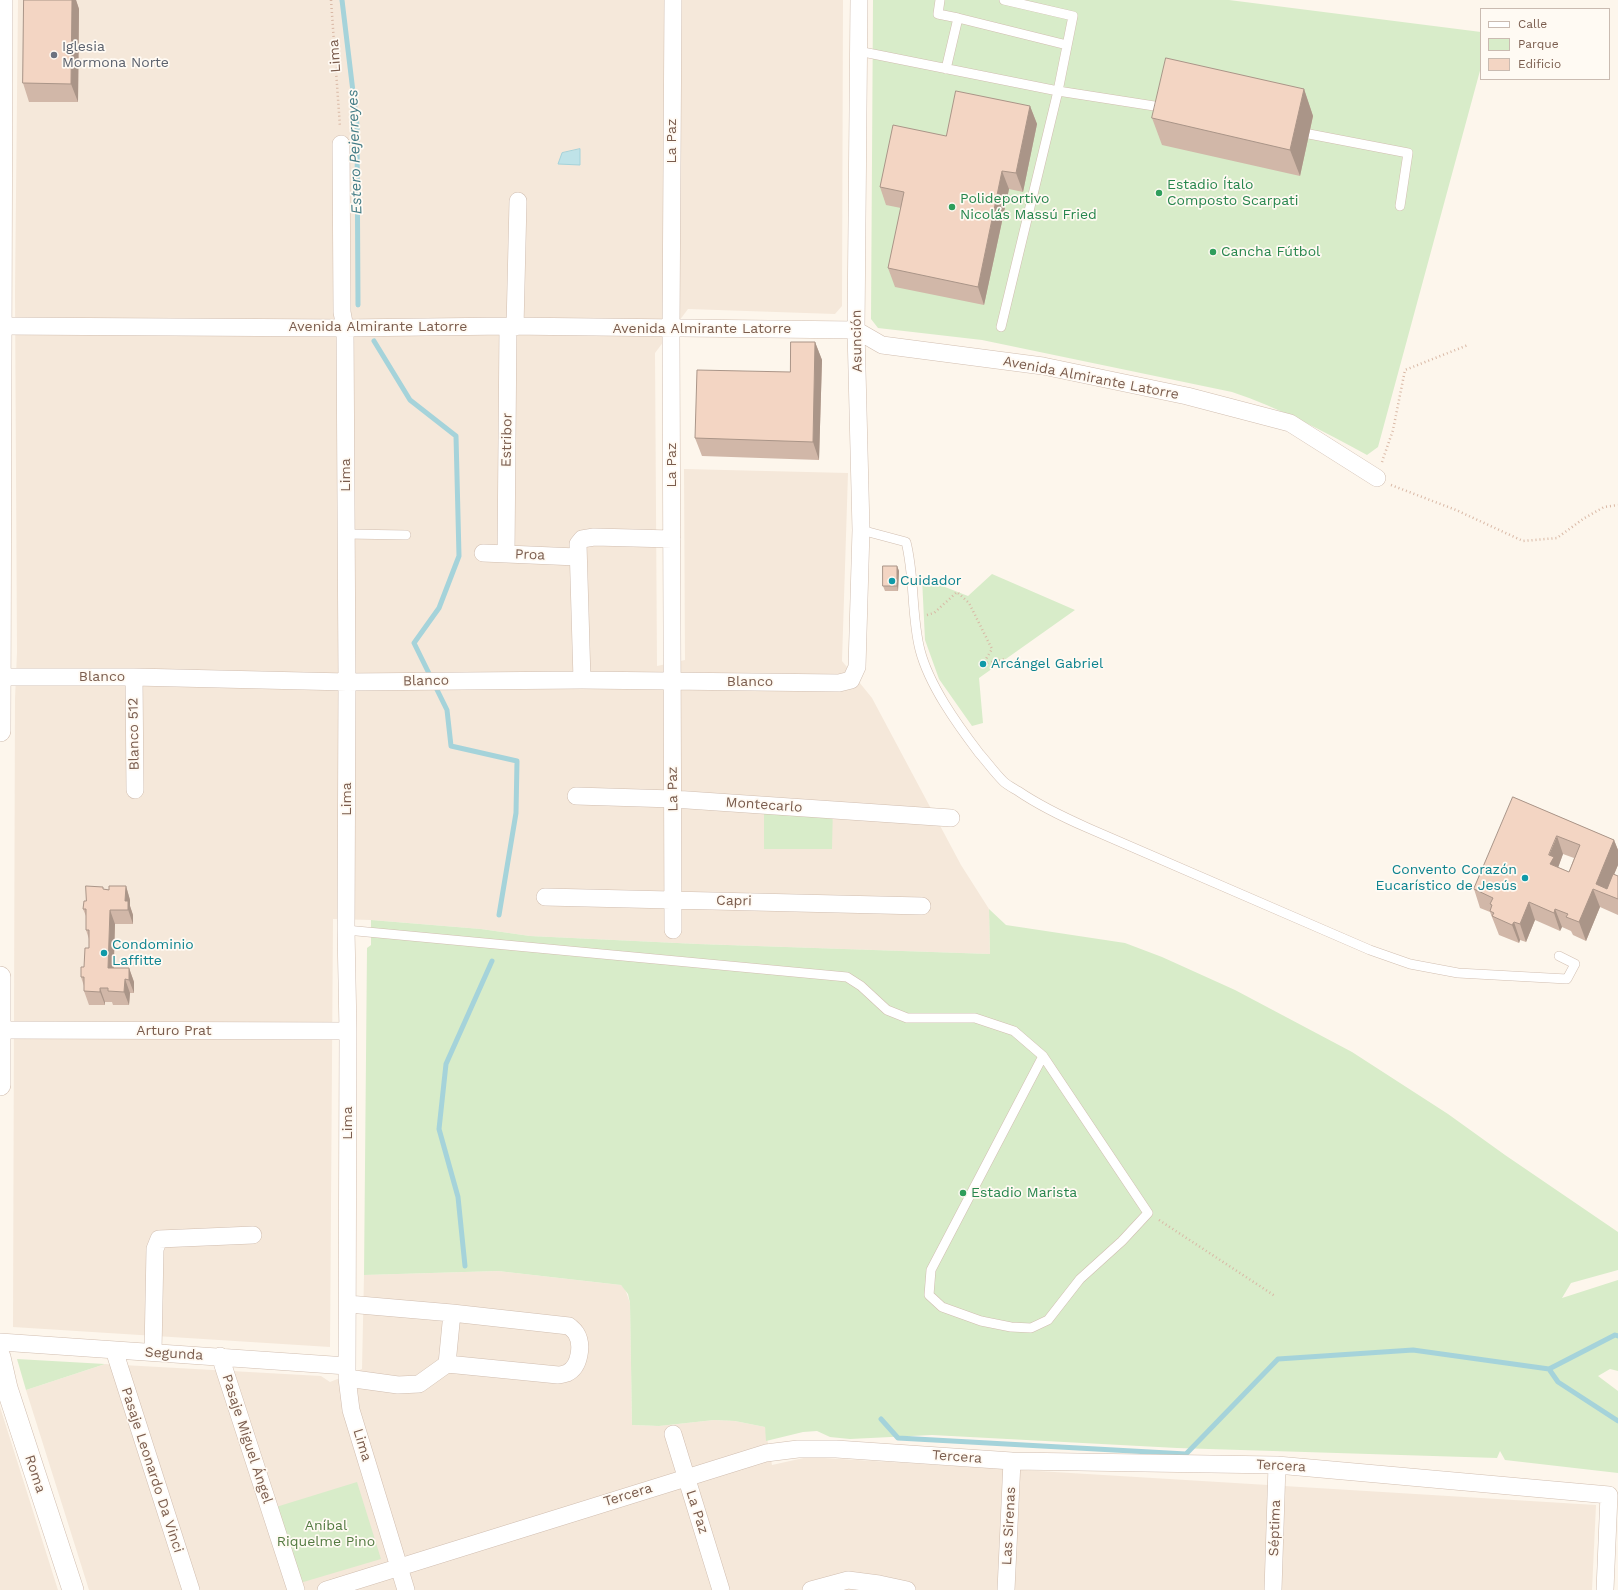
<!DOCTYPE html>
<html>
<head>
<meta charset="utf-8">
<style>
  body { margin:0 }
  #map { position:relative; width:1618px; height:1590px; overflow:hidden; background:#fdf6ec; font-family:"Work Sans",sans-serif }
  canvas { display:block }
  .legend { position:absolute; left:1480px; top:8px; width:130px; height:72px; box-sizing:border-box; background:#fffaf3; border:1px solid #cabbb1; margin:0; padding:5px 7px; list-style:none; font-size:12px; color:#7a5c4d }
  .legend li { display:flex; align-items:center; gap:8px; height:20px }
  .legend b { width:20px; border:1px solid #cabbb1 }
</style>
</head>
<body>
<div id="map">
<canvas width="1618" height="1590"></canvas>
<ul class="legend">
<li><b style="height:5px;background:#fff"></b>Calle</li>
<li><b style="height:11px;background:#d8ecc9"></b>Parque</li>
<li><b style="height:11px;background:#f3d5c3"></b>Edificio</li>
</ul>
</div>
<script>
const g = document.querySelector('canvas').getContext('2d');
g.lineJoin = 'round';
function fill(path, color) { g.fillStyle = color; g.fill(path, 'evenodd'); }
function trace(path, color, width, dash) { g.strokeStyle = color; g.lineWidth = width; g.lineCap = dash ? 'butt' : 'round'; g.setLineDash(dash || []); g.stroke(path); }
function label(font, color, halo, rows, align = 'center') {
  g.font = font + ' "Work Sans",sans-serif'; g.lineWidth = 3.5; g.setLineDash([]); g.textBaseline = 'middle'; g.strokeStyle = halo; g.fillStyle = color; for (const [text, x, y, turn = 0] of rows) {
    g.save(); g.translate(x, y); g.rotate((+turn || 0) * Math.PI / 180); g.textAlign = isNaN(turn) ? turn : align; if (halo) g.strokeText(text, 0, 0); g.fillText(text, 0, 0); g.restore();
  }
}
const residential = new Path2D(`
  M18,0h825l-1,306 -7,8 -147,-5 -33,44 2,313 28,-6 -1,-191 164,4 -6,188 30,37 89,167 28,44 1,45 -292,-10 -168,-8 -49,-7 -110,-9 -38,-1 -3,428 -317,-20 2,-628 2,-47 -2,-359z
  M498,1271l114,13 9,1 4,4 5,14 2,122 27,1 55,-6 21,1 30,6 7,38 36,-8 788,48 -4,85h-1503l-63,-200 79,-26 216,12 9,6 32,-13 2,-94z
  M0,1407l58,183h-58z`);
const green = new Path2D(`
  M873,0h356l252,32v35l-103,380 -11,8c-44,-24 -87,-47 -135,-63l-250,-52 -104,-12 -7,-9z
  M992,574l83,36 -96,68 4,45 -11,3 -33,-47 -14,-39 -3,-62 46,18z
  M764,805h69l-1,44h-68z
  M989,909l17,16 119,18 37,14 73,33 117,62 96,62 57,41 113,77v38l-47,13 -9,15 56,-18v91l-8,-2 -12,7 20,15v82l-113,-13 -5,-9 -3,7 -320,-10 -245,-13 -82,4 -20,-2 -13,-6 -14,1 -37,9 -1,-14 -30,-6 -21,-1 -55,6 -27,-1 -2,-122 -2,-9 -7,-9 -123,-14 -134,4 3,-327 4,-3v-25l110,9 49,7 168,8 292,10z
  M17,1359l88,5 -79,26z
  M357,1482l24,77 -81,24 -24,-76z`);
const water = new Path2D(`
  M580,149v16l-22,-1 4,-11z`);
const stream = new Path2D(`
  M342,0l15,125 1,180
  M374,341l36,59 46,36 3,120 -20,52 -25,35 33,67 4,36 66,15 -1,52 -17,102
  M465,1266l-7,-69 -19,-68 7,-65 46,-103
  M1549,1369l9,13 60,39
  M881,1419l17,19 288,16 92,-95 135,-9 136,19 66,-34 3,1`);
const path = new Path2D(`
  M331,0l9,127
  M1382,462l11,-32 12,-60 63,-25
  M1391,485l65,25 67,31 34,-3 26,-19 21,-12 14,-2
  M927,615l7,-2 23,-21 12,11 23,46 -9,15 22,-5
  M1159,1220l116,76`);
const service = new Path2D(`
  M940,0l-2,14 20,4
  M858,51l200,40 109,17
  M946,69l12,-51 109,27
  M1309,134l99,19 -8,53
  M1001,327l57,-236 15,-75 -69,-16
  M861,530l45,12c9,35 5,73 14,108 9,35 37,74 59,103 8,9 15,19 24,28 4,4 10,7 15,10 22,15 45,26 70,37l282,122 40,14 48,9 109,6 8,-15 -16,-8
  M347,534l59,1
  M346,930l501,47 14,9 26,24 20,8h68l39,13 29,25 -112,214 -2,25 13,12 39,14 30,6 20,1 17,-8 32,-41 42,-38 26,-28 -105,-157`);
const minor = new Path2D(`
  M341,144l1,168 3,16 2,354 -1,248 2,101 -1,347 4,32 55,180
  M0,326l345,2 163,-2 348,4 26,15 161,21 144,30 103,27 87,55
  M515,327l3,-126
  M483,553l94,4
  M506,554l2,-228
  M0,677h134l213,5 235,-2 257,3 12,-3 6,-13 4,-137 -5,-200 3,-330
  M134,677l1,113
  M582,680l-4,-136 4,-5 12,-2 78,2
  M576,796l97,3 278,19
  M545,897l377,9
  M673,930l-2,-601 2,-329
  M0,1030l348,1
  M0,1342l347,24
  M114,1350l77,240
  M153,1352l2,-103 4,-10 94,-4
  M220,1356l76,234
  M447,1364l5,-51
  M347,1378l51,7 21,-1 28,-20 111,11c3,0 6,-1 9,-2 13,-6 16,-29 9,-40 -2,-3 -5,-5 -7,-7l-117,-13 -104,-9
  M673,1434l48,156
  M326,1590l360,-112 80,-25 32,-4h38l176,12 265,4 332,30 -4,95
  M811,1590l37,-10 31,4 28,6
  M1006,1590l6,-129
  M1273,1590l4,-125`);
const tertiary = new Path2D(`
  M0,731l2,-731
  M0,977v108
  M0,1357l7,31 66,202`);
const wall = new Path2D(`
  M24,0h52l3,9 -1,93h-49l-6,-19z
  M1304,89l9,27 -13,60 -138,-31 -10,-27z
  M1030,106l7,18 -14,68 -14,-3 -25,116 -89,-18 -7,-19 13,-60 -15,-3 -6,-18 66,-51z
  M815,342l7,18 -3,100 -117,-4 -7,-18 95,-66z
  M897,566l2,5 -1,20h-13l-2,-5z
  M1513,797l101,43 4,10v15l-4,9 4,2v39l-18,-8 -14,34 -13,-6 -2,-4 -9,-4 -2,4 -25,-11 -9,22 -6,-2 -1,3 -20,-8 -9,-23 -10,-4 -6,-19zM1563,854l11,4 -5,14 -11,-5z
  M126,886l4,14v6l3,9v9h-18l-1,44h15l5,14v11h-4l-1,12h-16l-1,-3h-7v3h-16l-5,-14v-5l-3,-9 3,-10 5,-19v-9l-3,-9v-14l-3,-7 3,-8 18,-12 5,1z`);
const shadedWall = new Path2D(`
  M72,0h4l3,9 -1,93 -7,-18z
  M1304,89l9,27 -13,60 -10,-26z
  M1030,106l7,18 -14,68 -7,-19z
  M1002,171l7,18 -25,116 -6,-18z
  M815,342l7,18 -3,100 -6,-18z
  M897,566l2,5 -1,20 -1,-5z
  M1557,836l6,18 -5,14 -8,-4 -1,-9z
  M1614,840l4,10v15l-12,29 -10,-10z
  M126,886l4,14v6l3,9v9l-8,-23z
  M1593,889l7,18 -14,34 -7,-19z
  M1529,902l6,18 -9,22 -6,-18z
  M1555,909l7,18 -2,4 -6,-18z
  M110,910l5,14 -2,57 -5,-13z
  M1514,922l6,18 -1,3 -7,-18z
  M129,968l5,14v11l-5,-13z
  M125,979l5,14 -1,12 -5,-13z
  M100,988l5,14v3l-5,-13z`);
const building = new Path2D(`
  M24,0h48l-1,84 -48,-1z
  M1166,58l138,31 -14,61 -138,-32z
  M956,91l74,15 -14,67 -14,-2 -24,116 -90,-19 16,-76 -24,-5 13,-62 53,11z
  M791,342h24l-2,100 -118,-4 2,-68 93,2z
  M883,566h14v20h-14z
  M1513,797l101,43 -18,44 11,5 6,-15 5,2v23l-25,-10 -14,33 -13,-5 2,-3 -13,-5 -1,4 -25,-11 -9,22 -6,-2 -2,3 -20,-9 2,-3 -4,-2 2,-6 -2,-1 3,-6 -19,-9zM1557,836l23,9 -11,27 -19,-8 4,-7 -5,-2z
  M86,886l17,1v2l6,1v-4h17l-1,15h3v9h-18l-2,58h21v12l-4,-1 -1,13 -16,-1v-3h-8v4l-16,-1v-14h-3v-10h3l1,-19h4v-18h-3v-21h-3l1,-8h2z`);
const markers = [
  [54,55,4,"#6b7280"],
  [1159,193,4,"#2e9e5b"],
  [952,207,4,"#2e9e5b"],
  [1213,252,4,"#2e9e5b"],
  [892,581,4,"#0f9aa8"],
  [983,664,4,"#0f9aa8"],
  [1525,878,4,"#0f9aa8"],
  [104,953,4,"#0f9aa8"],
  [963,1193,4,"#2e9e5b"]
];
const worshipNames = [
  ["Iglesia",62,47],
  ["Mormona Norte",62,63]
];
const streetNames = [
  ["Lima",335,56,-94],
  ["La Paz",672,141,-90],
  ["Avenida Almirante Latorre",378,327],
  ["Avenida Almirante Latorre",702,329],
  ["Asunción",857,341,-91],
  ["Avenida Almirante Latorre",1091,378,11],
  ["Estribor",507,440,-89],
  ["La Paz",672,465,-90],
  ["Lima",346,475,-90],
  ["Proa",530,555,2],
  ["Blanco",102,677],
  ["Blanco",426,681,-1],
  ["Blanco",750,682],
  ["Blanco 512",134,734,-91],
  ["La Paz",673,789,-91],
  ["Lima",347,799,-90],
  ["Montecarlo",764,805,4],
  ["Capri",734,901,1],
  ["Arturo Prat",174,1031],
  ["Lima",348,1123,-90],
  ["Segunda",174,1354,3],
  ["Pasaje Miguel Ángel",247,1439,72],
  ["Lima",362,1445,73],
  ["Tercera",957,1457,4],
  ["Tercera",1281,1466,3],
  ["Pasaje Leonardo Da Vinci",152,1470,72],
  ["Roma",35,1474,72],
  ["Tercera",628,1495,-17],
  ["La Paz",697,1512,72],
  ["Las Sirenas",1009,1526,-87],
  ["Séptima",1275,1528,-88]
];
const leisureNames = [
  ["Estadio Ítalo",1167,185],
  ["Composto Scarpati",1167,201],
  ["Polideportivo",960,199],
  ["Nicolás Massú Fried",960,215],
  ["Cancha Fútbol",1221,252],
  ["Estadio Marista",971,1193]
];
const cultureNames = [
  ["Cuidador",900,581],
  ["Arcángel Gabriel",991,664],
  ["Convento Corazón",1517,870,"right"],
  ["Eucarístico de Jesús",1517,886,"right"],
  ["Condominio",112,945],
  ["Laffitte",112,961]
];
const parkNames = [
  ["Aníbal",326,1526],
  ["Riquelme Pino",326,1542]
];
const waterNames = [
  ["Estero Pejerreyes",355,152,-92]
];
fill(residential, '#f5e8da');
fill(green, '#d8ecc9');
fill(water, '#bfe3e8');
trace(water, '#a5d3da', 1);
trace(stream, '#a5d3da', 5);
trace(service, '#d1beb0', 10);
trace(minor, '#d1beb0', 18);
trace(tertiary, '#d1beb0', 22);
trace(path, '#d9b8a5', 2.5, [1, 3]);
trace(service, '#fff', 9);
trace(minor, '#fff', 17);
trace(tertiary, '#fff', 21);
fill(wall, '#d1b7a8');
fill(shadedWall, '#aa9588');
fill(building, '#f3d5c3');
trace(building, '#aa9588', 1);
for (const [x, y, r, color] of markers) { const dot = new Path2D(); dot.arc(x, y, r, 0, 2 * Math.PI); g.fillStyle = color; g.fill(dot); trace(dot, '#fffaf3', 1.5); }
label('14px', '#5b616d', '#fffaf3', worshipNames, 'left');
label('14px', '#7a5c4d', '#fffaf3', streetNames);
label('14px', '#27864d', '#fffaf3', leisureNames, 'left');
label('14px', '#0d838f', '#fffaf3', cultureNames, 'left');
label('14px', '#537a41', '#fffaf3', parkNames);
label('italic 15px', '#437c86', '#fffaf3', waterNames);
</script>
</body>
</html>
